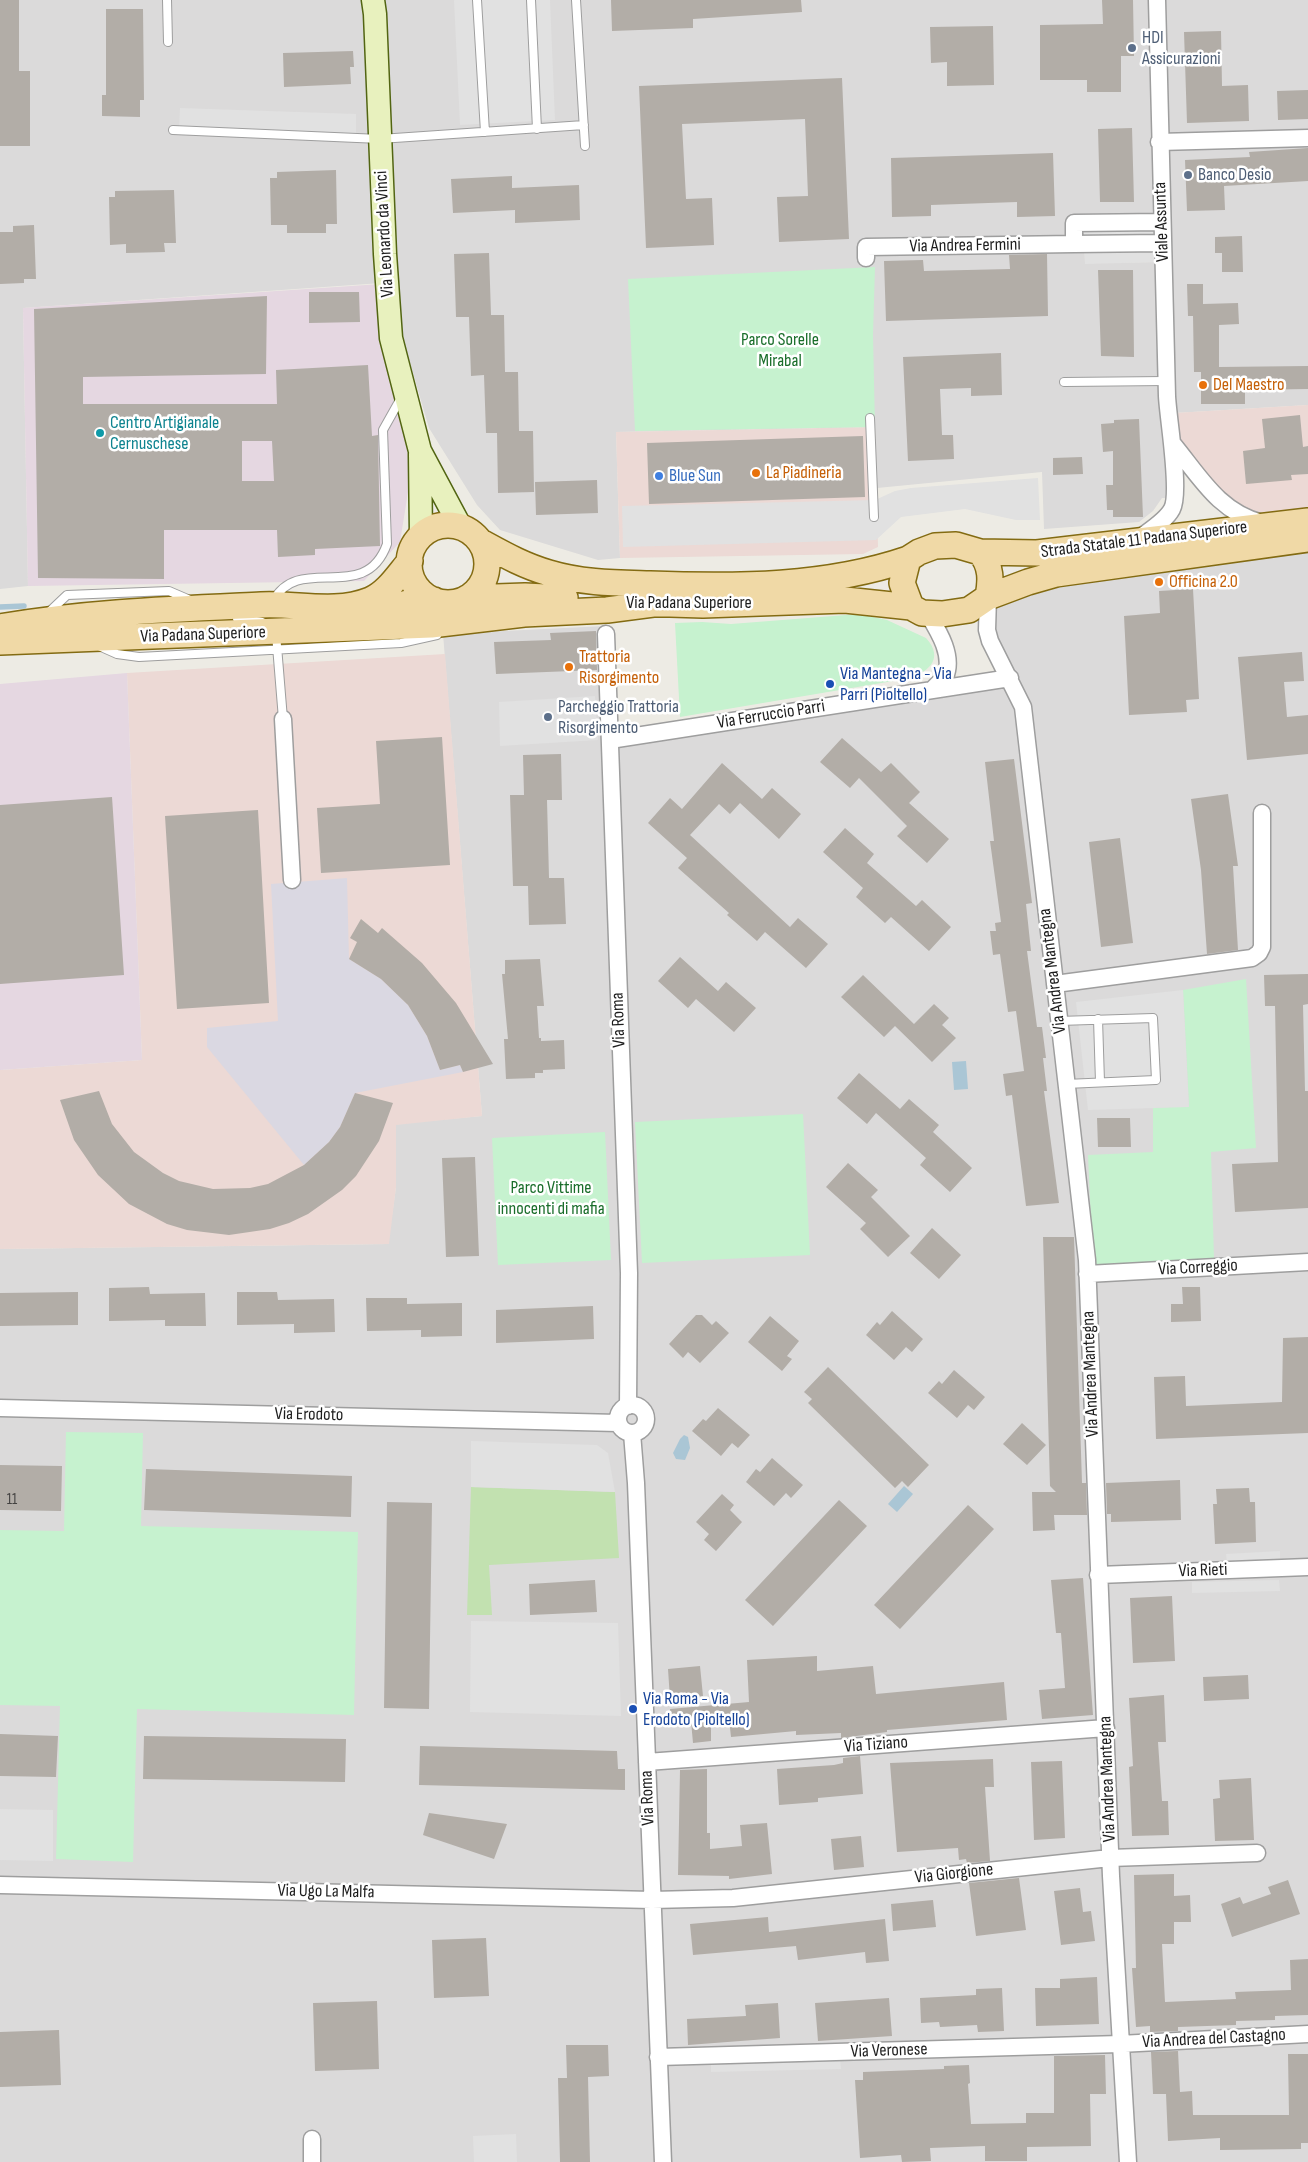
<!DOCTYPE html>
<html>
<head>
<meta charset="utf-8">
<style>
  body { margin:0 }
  canvas { display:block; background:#edebe4 }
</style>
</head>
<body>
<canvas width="1308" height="2162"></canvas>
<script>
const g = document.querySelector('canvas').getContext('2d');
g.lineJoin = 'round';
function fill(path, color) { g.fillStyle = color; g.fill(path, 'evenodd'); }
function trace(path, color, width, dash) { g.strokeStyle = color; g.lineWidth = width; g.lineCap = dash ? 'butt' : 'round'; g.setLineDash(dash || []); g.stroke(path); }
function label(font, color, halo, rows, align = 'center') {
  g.font = font + ' "Sofia Sans Condensed",sans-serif'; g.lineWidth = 5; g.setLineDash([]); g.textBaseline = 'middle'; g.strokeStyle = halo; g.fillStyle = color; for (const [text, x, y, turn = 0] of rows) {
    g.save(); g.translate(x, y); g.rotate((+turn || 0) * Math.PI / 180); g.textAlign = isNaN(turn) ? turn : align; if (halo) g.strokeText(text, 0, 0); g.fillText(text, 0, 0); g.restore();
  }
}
const residential = new Path2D(`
  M0,0h1148l9,227 -73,2 1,34 73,-1 11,236h-7l-9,13 -14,11 -95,7 -2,-57 -165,16 -2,-61 -259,5 4,126 -22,2 -98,-30 -23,-25 -48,-77 -25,-86 -8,-60 -373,26 5,278 -28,3z
  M1161,0h147v405l-133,8z
  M1308,539v1623h-1308v-913l388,-5 8,-57v-63l86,-8 -39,-482 162,-8 5,114 400,-62 -16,-28 -6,-53z`);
const commercial = new Path2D(`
  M1308,405v110l-38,5 -41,-15 -51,-65 -3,-27z
  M875,427l3,120 -15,7 -243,4 -4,-126z
  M445,654l37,462 -86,9v62l-7,57 -389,5v-179l142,-10 -15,-387z`);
const industrial = new Path2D(`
  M381,284l26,156 2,46 -9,56 -36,39 -336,5 -5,-278z
  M127,673l15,387 -142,10v-386z`);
const grass = new Path2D(`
  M471,1487l144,5 4,66 -130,7 3,50h-25z`);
const park = new Path2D(`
  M875,267l-2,68 2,92 -240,4 -7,-152z
  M859,614l28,6 39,18c20,22 0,36 -21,41l-225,38 -5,-94 27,-1 29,2z
  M1246,979l10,169 -45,4 3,107 -121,7 -5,-111 65,-3v-44l36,-2 -6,-116z
  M803,1114l7,141 -168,8 -7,-141z
  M605,1132l6,128 -113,5 -6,-127z
  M66,1432l77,1 -2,93 217,6 -4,183 -217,-6 -4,153 -77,-3 4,-153 -60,-1v-175l64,1z`);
const parking = new Path2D(`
  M454,0h96l5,120 -95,5z
  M180,108l176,6v24l-177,-8z
  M1157,227l1,35 -73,2 -1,-35z
  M1038,478l2,42h-24l-51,-11 -64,8 -25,23 -253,7 -1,-41 253,-6 20,-9 16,-3z
  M595,696l3,44 -98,6 -1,-44z
  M1183,990l6,117 -101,3 -12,-108z
  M471,1441l126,4 11,8 7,39 -144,-5z
  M1280,1551v8l-53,3 -1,-8z
  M1279,1580l1,11 -88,2v-11z
  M471,1621l147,2 3,93 -151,-4z
  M0,1809l53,1v51l-53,-1z
  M840,2058l1,11 -130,3v-10z
  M516,2134l1,28h-43l-1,-26z`);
const plaza = new Path2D(`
  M347,878l2,81 32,20 27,26 19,31 13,34 20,-5 3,7 -108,21 -15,34 -11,15 -25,23 -97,-118v-19l71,-7 -7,-137z`);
const water = new Path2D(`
  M966,1061l2,28 -14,1 -2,-28z
  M684,1435l4,2 2,11 -5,12 -9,-1 -3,-6 7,-14z
  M904,1486l9,8 -16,18 -9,-8z`);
const stream = new Path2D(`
  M0,607l24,-1`);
const building = new Path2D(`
  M0,0h19v71h11v75h-30z
  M611,0h190l1,12 -109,7v9l-81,3z
  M1102,0h31l1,56h-13v36h-34v-12h-47v-55l63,-1z
  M106,9h37l1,91h-4v17l-38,-1v-21h4z
  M993,26l1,59 -47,1v-24l-16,1 -1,-36z
  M1221,31l1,55 26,-1 1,36 -62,2 -3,-91z
  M353,51l1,16h-4l1,17 -67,3 -1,-34z
  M842,78l7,161 -70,3 -2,-45 31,-1 -3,-77 -123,5 4,75 26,-1 2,47 -68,3 -7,-162z
  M1308,90v29l-30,1 -1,-29z
  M1132,128l2,74h-34l-2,-73z
  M1308,148v33l-84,5 1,24 -38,1 -2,-51 65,-3 -1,-5z
  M1053,153l2,63 -38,1v-15l-86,3v11l-39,1 -1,-59z
  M336,170l1,54h-11v9h-39v-8h-16l-1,-47h7v-6z
  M512,176v12l67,-3 1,35 -65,3v-13l-62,3 -2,-34z
  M174,190l2,53h-12l1,9 -39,1v-9l-16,1 -1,-48h6v-6z
  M34,225l2,54h-12v4l-24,1v-52h13v-6z
  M1242,236l1,36h-21v-19h-7v-16z
  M489,253l2,62h13l1,57h13l1,59h14l1,61 -36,1 -1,-60h-11l-2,-58 -13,1 -2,-59h-13l-2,-63z
  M1047,254l1,62 -162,5 -2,-60 39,-1 1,11 86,-2 -1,-14z
  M1098,270h35l1,87 -33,-1z
  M1187,284h16v20l35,-1 1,21 -20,1v42l89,-1v23l-63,1v14h-44v-32h-7l-1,-56h-5z
  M309,292h50l1,30 -51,1z
  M267,296l-1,78 -183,3v27h194l-1,-34 92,-5 4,71 6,-1 2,111 -65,3v6l-37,2 -1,-27h-113v49l-126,-1 -4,-269zM242,441h30l2,40h-32z
  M1001,353l1,42 -31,1v-8l-31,1 2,46h11l1,24 -46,2 -5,-104z
  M1300,415l3,32 5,-1v28l-17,1 1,5 -46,4 -3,-33 22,-3 -3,-29z
  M1139,419l4,98h-30v-7h-6l-1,-25h7v-34l-10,1 -2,-28 13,-1v-3z
  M863,436l2,61 -216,7 -2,-61z
  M1082,457l1,17 -30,1v-17z
  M597,480l1,33 -62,2 -1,-33z
  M1193,589l6,110 -13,1 1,12 -58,3 -5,-99 36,-3 -1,-22z
  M596,631l1,39 -101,4 -2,-32 57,-2 -1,-7z
  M1302,652l2,29 -20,1 3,35 21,-2v39l-61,6 -9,-103z
  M442,737l8,128 -129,8 -4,-65 63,-4 -4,-63z
  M842,738l39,34 10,-9 29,29 -11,11 40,36 -22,24 -30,-27 10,-10 -48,-48 -9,10 -30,-26z
  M561,754l1,46h-15l2,78h15l2,46 -37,1 -1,-39h-15l-3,-91h14l-1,-40z
  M1014,759l18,144 -6,1 5,47h-4l10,76h5l4,31h-3l4,33h-3l15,112 -33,3 -14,-111 -6,1 -3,-22 21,-3 -8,-60 -8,1 -8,-58 -7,1 -3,-24h6l-1,-8 6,-1 -11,-81h4l-9,-79z
  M722,763l40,36 10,-11 29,26 -22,25 -39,-36 -10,11 -11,-10 -29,31 100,92 8,-9 30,26 -22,24 -41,-36 -8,9 -30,-26 2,-2 -51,-45 9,-10 -39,-35 22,-25 12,11z
  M1228,794l10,72h-5l5,84 -31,4 -6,-84 -10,-71z
  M112,797l12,178 -124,9v-179z
  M258,810l11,193 -92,6 -12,-193z
  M845,828l29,26 -7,9 49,43 6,-6 29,27 -22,24 -38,-34 -6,6 -29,-26 7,-9 -40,-36z
  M1120,838l13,105 -32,4 -12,-105z
  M361,919l17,14 4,-5 40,35 34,40 37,61 -30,8 -3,-7 -20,5 -13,-34 -19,-31 -27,-26 -32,-20 8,-17 -7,-4z
  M680,957l38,34 8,-9 30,26 -22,24 -38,-33 -8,9 -30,-27z
  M540,959l4,47h-7l2,32h2v3l23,-1 1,29 -22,1v3h-8v5l-29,1 -2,-40h4l-6,-65h3v-14z
  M1308,974v30l-5,1 2,86h3v117l-73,4 -3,-48 46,-2 -3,-156h-10l-1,-31z
  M863,975l51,49 20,-20 15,14 -7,7 14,13 -24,24 -37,-36 -11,11 -43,-40z
  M859,1073l41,36 9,-10 30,26 -6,7 39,36 -22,24 -30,-27 6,-7 -50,-45 -9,11 -30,-26z
  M99,1091l13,33 22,28 29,21 16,8 34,8 37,-1 18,-4 36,-19 25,-23 11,-15 15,-34 38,10 -14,38 -23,35 -14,14 -34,24 -19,9 -19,6 -41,6 -42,-5 -20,-6 -38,-20 -31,-29 -24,-35 -14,-40z
  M1097,1118h33l1,29h-33z
  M475,1157l4,99 -33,1 -4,-99z
  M848,1163l30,27 -7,7 39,39 -22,21 -28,-28 6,-6 -40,-36z
  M932,1228l29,27 -22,24 -29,-26z
  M1043,1237h31l8,246h4l1,32h-33l1,15 -22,1 -1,-39h24l-6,-6z
  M149,1287l1,7 55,-1 1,33h-41v-6l-56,1v-33z
  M1182,1287h18l1,34 -30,1v-18h12z
  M78,1292v33l-78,1v-33z
  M237,1292h40l1,8 56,-1 1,33 -41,1v-9l-57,1z
  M366,1298h41v6l55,-1v33l-41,1v-7l-54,1z
  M593,1306l1,33 -98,4v-33z
  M892,1311l31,28 -11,13 -6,-5 -12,13 -28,-25 11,-13 3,3z
  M696,1315h6l10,10 4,-4 13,12 -29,30 -12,-11 -5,6 -14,-14z
  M770,1316l29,25 -12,15 5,3 -10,12 -34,-29z
  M1308,1337v96l-152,6 -2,-62 31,-1 1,30 96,-4 1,-64z
  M828,1367l101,98 -21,22 -6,-6 -7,7 -87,-85 4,-4 -8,-7z
  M954,1370l31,27 -11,13 -6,-5 -11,13 -29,-25 11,-12 3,3z
  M718,1408l32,27 -12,13 -6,-5 -11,13 -29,-25 11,-12 3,2z
  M1022,1423l24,22 -19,20 -24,-21z
  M772,1458l31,27 -12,13 -5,-5 -12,13 -28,-24 10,-13 4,3z
  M0,1465l62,1 -1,45 -61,-1z
  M146,1469l206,7 -1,41 -207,-7z
  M1180,1480l1,40 -70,2v-8h-4l-1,-31z
  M1249,1488l1,14h5l1,40 -41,2 -2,-40h4l-1,-15z
  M722,1494l12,11 -4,5 12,12 -26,29 -12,-11 5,-6 -13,-12z
  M839,1500l28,26 -94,100 -28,-26z
  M387,1502l45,1 -3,206 -45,-1z
  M968,1505l26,24 -94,100 -26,-24z
  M1083,1578l10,137 -51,4 -3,-29 26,-2 -4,-55h-5l-5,-53z
  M595,1580l2,32 -67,3 -1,-31z
  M1172,1596l3,65 -42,2 -3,-65z
  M817,1656v15l56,-5 3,28 128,-12 3,38 -120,10v2l-46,6v-5l-45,2v-4l-65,6 -2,-18 -18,1v21l-18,2 -2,-22 -20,1 -1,-13 79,-7 -2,-42z
  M700,1666l3,30 -33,3 -2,-30z
  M1248,1675l1,24 -45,2 -1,-24z
  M1164,1695l2,47h-8l4,59h6l1,34 -37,1 -3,-69 4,-1 -4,-68z
  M0,1734l58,2 -2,41 -56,-1z
  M144,1736l202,3 -1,43 -202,-3z
  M420,1746l197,5 1,18h7v21l-206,-5z
  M860,1756l3,38 -45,4v4l-39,3 -2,-36 57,-4 9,-2v-5z
  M993,1759l1,28h-9l5,74 -23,2 -1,-4 -7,1 -1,-12 -61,4 -7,-89z
  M1062,1761l3,77 -31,2 -3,-78z
  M707,1769v64h3v16l32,-3 -2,-21 27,-2 5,51 -43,5v-3l-51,-1 2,-105z
  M1251,1778l3,62 -39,1 -2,-42 7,-1 -1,-18z
  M429,1813l78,11 -13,35 -71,-24z
  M861,1836l3,31 -30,3 -3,-31z
  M1174,1874v22l16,-1 1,27h-17v22h-12l3,58 71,-3 -1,-7 56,-2 -1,-30 18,-1v56l-33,1v4l-39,1v4l-58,2v4l-28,1v-6l-14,1 -4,-59h4l-2,-93z
  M1019,1878l7,52 -50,6 -7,-53z
  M1288,1880l12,34 -68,23 -11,-33 19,-7 3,7 28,-10 -3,-7z
  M1080,1888l3,24 8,-1 4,30 -34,4 -7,-54z
  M933,1900l3,27 -43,4 -2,-27z
  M768,1917l1,15 116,-13 4,42 -23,2 -1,-11 -67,8 -2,-14 -103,9 -3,-31z
  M486,1938l3,58 -55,2 -2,-58z
  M1097,1977l2,47 -63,2 -1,-38h25v-9z
  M1002,1988l2,43 -26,1 -1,-7 -37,2 -1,-5 -18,1 -1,-25 56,-3v-6z
  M889,1998l3,38 -74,5 -3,-38z
  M377,2001l2,68 -64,2 -2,-68z
  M778,2003l2,35 -92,7 -1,-26 59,-3 -1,-11z
  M59,2030l2,55 -61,2v-55z
  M566,2045h42l1,31 -21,1 2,85h-30l-2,-84h9z
  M1178,2051l2,41 12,-1 1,24h96l-1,-61h20v89h-7v6l-81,1v-12l-52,3 -2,-47h-13l-2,-42z
  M1105,2055l1,39h-16l1,52 -64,1v14h-42v-15l-55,2 1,13 -29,1 -1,-7 -41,3 -5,-78h8v-8l81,-3v-3l25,-1 1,18 -2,1 3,40 55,-1v-10h28v-57z`);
const lane = new Path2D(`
  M167,0l1,42
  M477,0l8,132
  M531,0l6,129
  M576,0l9,146
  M173,130l207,9 204,-14
  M1064,382l102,-1
  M870,418l4,99
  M273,601c26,-49 92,5 114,-57l-4,-114 18,-32
  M48,613l19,-18 102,-4 21,9
  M237,618l25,4
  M276,634l7,85
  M99,646l18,8 22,3 262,-14 36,-8
  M1098,1019l2,63
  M1059,1021l94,-3 3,62 -90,4`);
const street = new Path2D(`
  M1159,142l149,-4
  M1074,244l88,-1
  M866,258v-11l208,-3v-21l88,-1
  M1173,444c27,33 46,68 89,79
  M1137,540c11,-9 28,-18 35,-31 9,-17 -4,-90 -5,-113l-10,-396
  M988,597l-1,33 3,11 33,66 64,553 24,616 17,286
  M928,614c11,18 26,42 17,63l-12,12
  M606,634l23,639 -1,133
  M283,719l9,161
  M610,740l400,-62
  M1055,984l197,-26 7,-5 3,-6v-134
  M1087,1274l221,-12
  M618 1419a14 14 0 1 1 28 0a14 14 0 1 1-28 0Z
  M0,1408l618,15
  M632,1433l4,50 27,679
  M1098,1575l210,-8
  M647,1762l459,-34
  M0,1885l652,15 81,-2 377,-40 147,-5
  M658,2057l462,-13 188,-10
  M312,2139v23`);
const secondary = new Path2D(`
  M373,0l2,14 10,240 6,84 29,113 40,75
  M420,454l1,82`);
const primary = new Path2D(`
  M1308,521l-271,32 -57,-1 -24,-7 -21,1 -16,6 -11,7 -6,24 9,24 11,6 20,1 27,-4 19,-13 40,-15 28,-8 252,-35
  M409 564a39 39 0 1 1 78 0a39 39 0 1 1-78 0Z
  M481,542c22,12 43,24 68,31 33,10 68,10 101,11 87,3 176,3 258,-25
  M980,552c12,14 11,29 8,45
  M467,598l58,-2 40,2
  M637,603l66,2 142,-5 66,7
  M357,617l54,-15 23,-2
  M0,627c86,-15 174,-18 261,-22 36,-2 74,9 109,-5 17,-7 28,-25 40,-39
  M0,642l431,-17 93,-11 83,-4 46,-6`);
const markers = [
  [1132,48,5,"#5c6f8a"],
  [1188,175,5,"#5c6f8a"],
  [1203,385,5,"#e8710a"],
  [100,433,5,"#0f9aa8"],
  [756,473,5,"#e8710a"],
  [659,476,5,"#3f7fe0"],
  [1159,582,5,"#e8710a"],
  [569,667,5,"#e8710a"],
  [830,684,5,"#1a4fb4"],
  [548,717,5,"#5c6f8a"],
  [633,1709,5,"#1a4fb4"]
];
const numberNames = [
  ["11",12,1500]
];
const serviceNames = [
  ["HDI",1142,38],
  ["Assicurazioni",1142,59],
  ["Banco Desio",1198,175],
  ["Parcheggio Trattoria",558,707],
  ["Risorgimento",558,728]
];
const streetNames = [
  ["Viale Assunta",1162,222,-92],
  ["Via Leonardo da Vinci",385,234,-93],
  ["Via Andrea Fermini",965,246,-1],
  ["Strada Statale 11 Padana Superiore",1144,540,-7],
  ["Via Padana Superiore",689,603],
  ["Via Padana Superiore",203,635,-2],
  ["Via Ferruccio Parri",771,715,-9],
  ["Via Andrea Mantegna",1053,971,-97],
  ["Via Roma",619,1020,-92],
  ["Via Correggio",1198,1268,-3],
  ["Via Andrea Mantegna",1091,1374,-92],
  ["Via Erodoto",309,1415,1],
  ["Via Rieti",1203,1571,-2],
  ["Via Tiziano",876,1745,-4],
  ["Via Andrea Mantegna",1108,1779,-92],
  ["Via Roma",648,1798,-92],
  ["Via Giorgione",954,1874,-6],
  ["Via Ugo La Malfa",326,1892,1],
  ["Via Andrea del Castagno",1214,2039,-3],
  ["Via Veronese",889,2051,-2]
];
const parkNames = [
  ["Parco Sorelle",780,340],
  ["Mirabal",780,361],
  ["Parco Vittime",551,1188],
  ["innocenti di mafia",551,1209]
];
const foodNames = [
  ["Del Maestro",1213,385],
  ["La Piadineria",766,473],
  ["Officina 2.0",1169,582],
  ["Trattoria",579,657],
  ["Risorgimento",579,678]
];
const cultureNames = [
  ["Centro Artigianale",110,423],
  ["Cernuschese",110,444]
];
const shopNames = [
  ["Blue Sun",669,476]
];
const transitNames = [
  ["Via Mantegna - Via",840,674],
  ["Parri (Pioltello)",840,695],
  ["Via Roma - Via",643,1699],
  ["Erodoto (Pioltello)",643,1720]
];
fill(residential, '#dbdada');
fill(commercial, '#ecd9d5');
fill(industrial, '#e5d7e1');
fill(grass, '#c2e1b0');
fill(park, '#c6f2cf');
fill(parking, '#e1e1e1');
fill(plaza, '#dad8e2');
fill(water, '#aac6d5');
trace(stream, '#aac6d5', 5.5);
fill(building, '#b2ada7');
trace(lane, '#9e9e9e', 10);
trace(street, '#9e9e9e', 19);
trace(secondary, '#526512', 25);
trace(primary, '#836b12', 28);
trace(lane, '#fff', 8);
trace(street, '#fff', 16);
trace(secondary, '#e8f1be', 22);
trace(primary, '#f0d9a6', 25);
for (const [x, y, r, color] of markers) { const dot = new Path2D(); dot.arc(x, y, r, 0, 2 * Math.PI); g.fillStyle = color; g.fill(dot); trace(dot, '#fff', 2); }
label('15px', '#424140', null, numberNames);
label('18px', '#4e5e75', '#fff', serviceNames, 'left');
label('18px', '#1d1d1d', '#fff', streetNames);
label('18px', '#196d2a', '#fff', parkNames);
label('18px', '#c56008', '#fff', foodNames, 'left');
label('18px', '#0d838f', '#fff', cultureNames, 'left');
label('18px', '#366cbe', '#fff', shopNames, 'left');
label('18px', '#164399', '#fff', transitNames, 'left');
</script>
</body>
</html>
